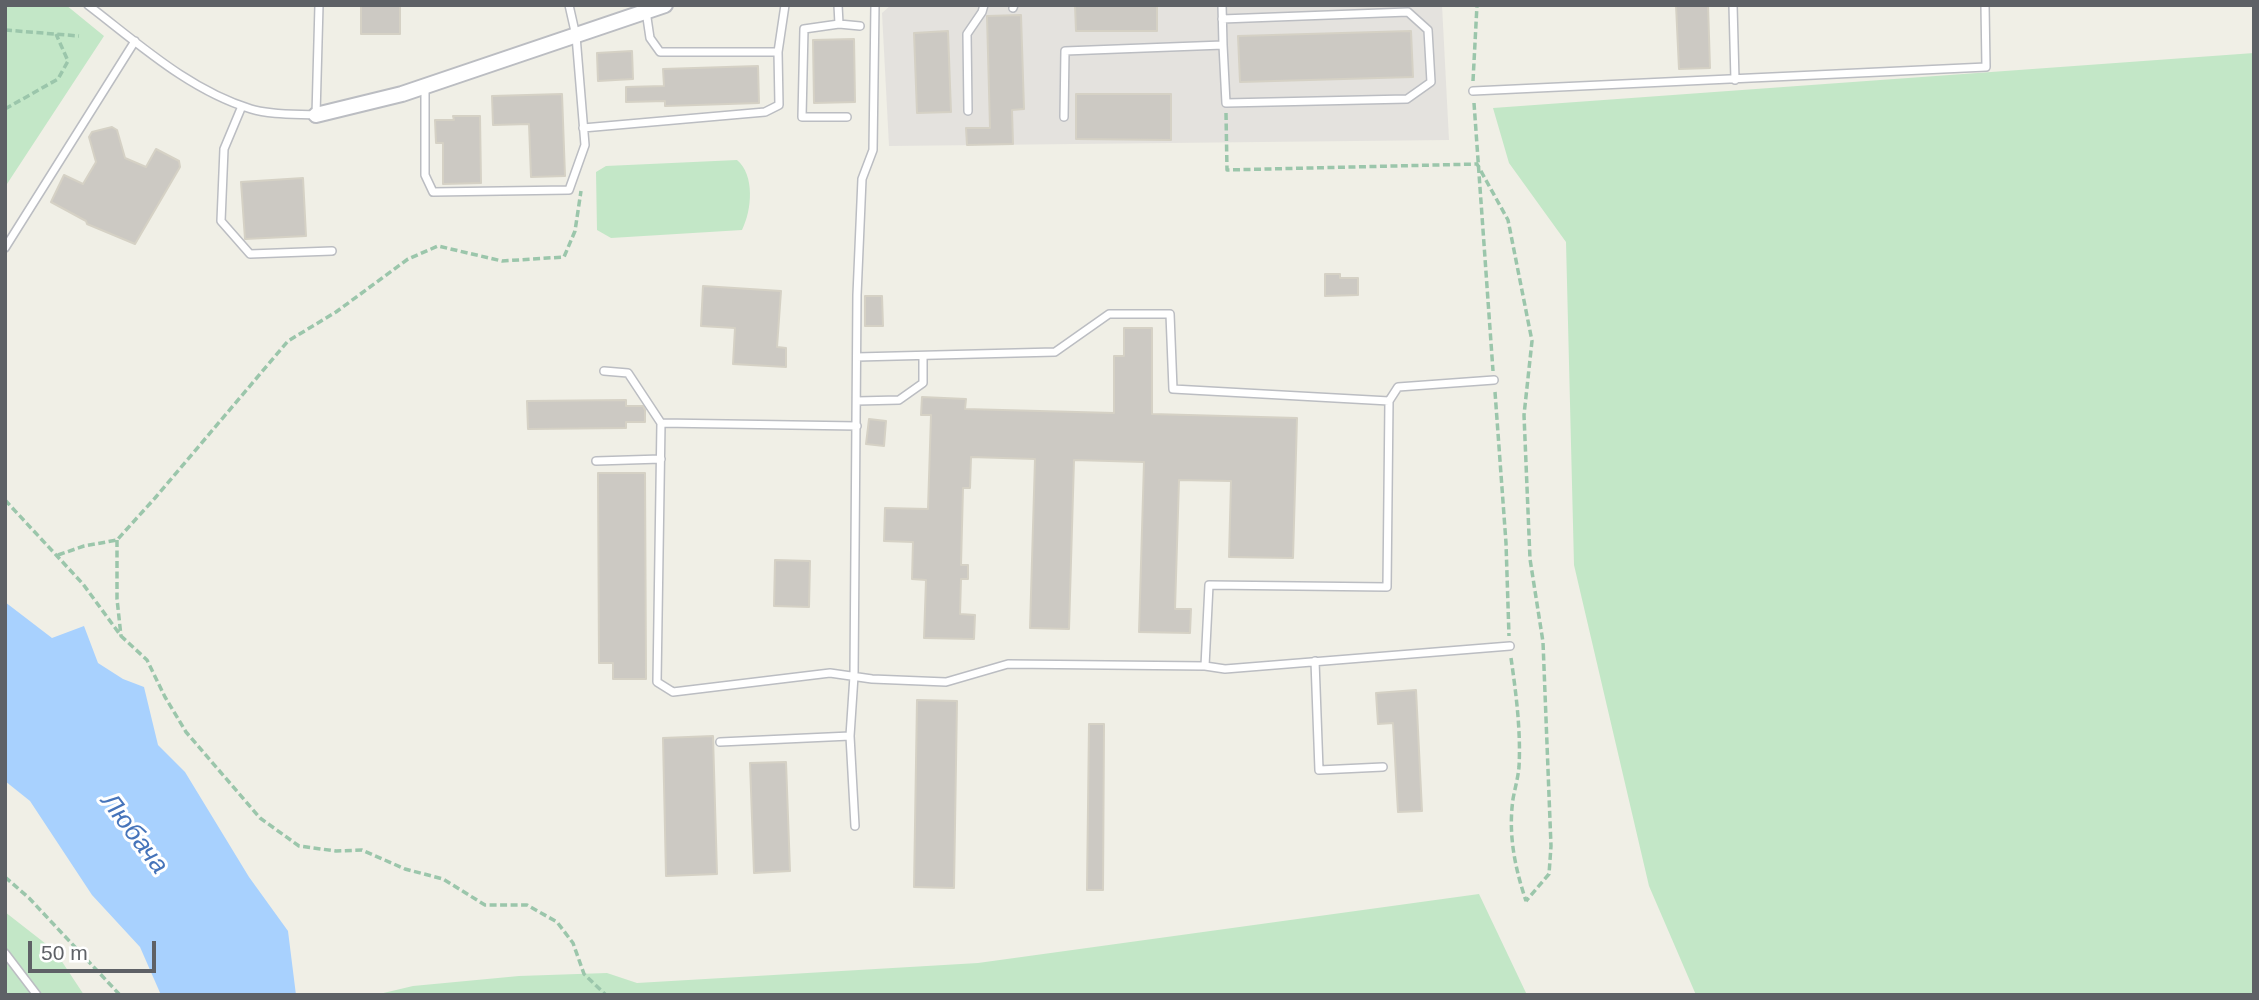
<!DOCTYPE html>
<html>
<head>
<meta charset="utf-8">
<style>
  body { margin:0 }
  #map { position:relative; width:2259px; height:1000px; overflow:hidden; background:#f0efe6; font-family:Helvetica,sans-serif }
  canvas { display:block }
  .frame { position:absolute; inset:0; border:7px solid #5e6166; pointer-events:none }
  .scale { position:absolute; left:28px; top:941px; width:128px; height:32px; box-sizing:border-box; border:4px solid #5e6166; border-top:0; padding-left:9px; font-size:21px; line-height:24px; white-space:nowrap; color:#5e6166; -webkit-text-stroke:5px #fff; paint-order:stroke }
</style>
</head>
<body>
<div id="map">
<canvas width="2259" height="1000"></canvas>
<div class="frame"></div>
<div class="scale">50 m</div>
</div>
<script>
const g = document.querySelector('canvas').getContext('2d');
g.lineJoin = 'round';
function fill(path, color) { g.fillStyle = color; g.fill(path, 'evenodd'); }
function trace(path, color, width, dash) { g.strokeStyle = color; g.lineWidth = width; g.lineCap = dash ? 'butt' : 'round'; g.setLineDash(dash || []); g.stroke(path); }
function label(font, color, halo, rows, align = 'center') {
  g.font = font + ' Helvetica,sans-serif'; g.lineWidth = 6; g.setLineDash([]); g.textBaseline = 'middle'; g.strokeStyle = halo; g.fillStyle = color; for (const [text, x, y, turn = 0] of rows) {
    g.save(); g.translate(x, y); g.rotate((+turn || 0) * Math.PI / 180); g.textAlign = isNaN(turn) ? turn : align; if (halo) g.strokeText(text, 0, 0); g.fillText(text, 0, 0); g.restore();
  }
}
const industrial = new Path2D(`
  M891,5h551l7,135 -560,6 -7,-133z`);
const green = new Path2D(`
  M5,5h61l38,31 -99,151z
  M2254,53v942h-558l-47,-109 -75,-321 -8,-323 -57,-79 -16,-55z
  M737,160c18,15 15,50 5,70l-131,8 -14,-8 -1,-58 10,-6z
  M1479,894l48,101h-1152l38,-9 106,-10 88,-3 30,10 341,-20z
  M5,912l50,39 29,44h-79z`);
const water = new Path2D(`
  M5,602l47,36 32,-12 14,37 25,16 21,8 14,58 27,27 64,105 39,54 8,64h-135l-21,-48 -48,-52 -62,-94 -25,-20z`);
const building = new Path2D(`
  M361,5h39v29h-39z
  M1075,5h82v26h-81z
  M1676,5h32l2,63 -31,1z
  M1021,15l3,94 -12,1 1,34 -46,1 -1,-17h24l-3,-112z
  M948,31l3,81 -34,1 -3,-80z
  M1411,31l2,46 -173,5 -2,-46z
  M854,39l1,63 -41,1 -1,-63z
  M632,51l1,28 -35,2 -1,-28z
  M758,66l1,37 -94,3v-5l-39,1v-15l38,-1 -1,-17z
  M562,94l3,82 -34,1 -2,-53 -36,1 -1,-29z
  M1076,94h95v46l-95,-1z
  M453,116h27l1,67 -38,1v-41h-7l-1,-23h19z
  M112,127l5,3 8,28 21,9 10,-18 23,12 1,6 -45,77 -48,-20 -1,-3 -35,-19 13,-27 19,9 13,-22 -7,-25 3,-5z
  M303,178l3,58 -61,3 -4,-57z
  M1325,274h15v4h18v17l-33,1z
  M703,286l78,5 -4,56 9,1v19l-53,-3 2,-36 -34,-2z
  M865,296h17l1,30h-18z
  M1124,328h28v86l145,4 -4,140 -64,-1 2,-76 -52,-1 -4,129h16l-1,24 -51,-1 5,-170 -70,-2 -5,169 -39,-1 5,-169 -64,-2 -1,31h-7l-2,77h7v14h-7l-1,35 15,1 -1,24 -50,-1 2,-58 -14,-1 1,-37 -29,-1 1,-33 43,1 3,-94h-10l1,-18 44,2 -1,10 149,4v-57h10z
  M626,400v6h17l2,4v12h-19v6l-98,1 -1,-28z
  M869,419l17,2 -2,25 -18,-2z
  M598,473h47l1,206h-33v-16h-14z
  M775,560l35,1 -1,46 -35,-1z
  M1416,690l6,121 -24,1 -5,-89 -15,1 -2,-31z
  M917,700l40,1 -3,187 -40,-1z
  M1089,724h15l-1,166h-16z
  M713,736l4,138 -51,2 -3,-138z
  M786,762l4,109 -36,2 -4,-110z`);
const path = new Path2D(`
  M5,30l74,6
  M1473,81l4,-76
  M1474,103l19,268
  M5,109l53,-30 10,-18 -12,-27
  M1226,113l1,57 250,-6 31,56 24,121 -8,74 6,144 13,83 8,204 -2,28 -23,27
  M1495,392l11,151 3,93
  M5,500l78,84 38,52 26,24 18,37 21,35 74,86 39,28 37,5 26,-1 43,19 38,10 42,26h42l30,17 16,21 11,31 22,21
  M117,540v59l4,37
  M58,555l26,-9 33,-6 38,-42 133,-157 48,-29 72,-53 30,-13 64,15 62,-4 11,-26 6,-40
  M1511,658c5,35 10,73 8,109 -1,11 -4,21 -6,32 -5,36 2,69 13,102
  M5,877l24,21 91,97`);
const lane = new Path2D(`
  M88,5c51,39 101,85 163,104 19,6 44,5 65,6l3,-110
  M838,5l1,19
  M1733,5l2,75
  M1013,8l1,-3
  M646,11l4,27 10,14h118
  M1222,19l186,-7 20,18 3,52 -24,17 -181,4 -3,-58
  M425,86v89l8,17 136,-2 16,-45 -9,-109 -7,-31
  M1473,91l513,-24 -1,-62
  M242,106l-18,43 -3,72 29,33 82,-3
  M968,111l-1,-77 15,-22 2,-7
  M847,117h-45l2,-88 35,-5 21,2
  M1064,117l1,-66 158,-6 -1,-40
  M583,128l182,-16 14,-7 -1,-53 7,-47
  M5,248l130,-207
  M857,357l198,-5 54,-38h61l3,75 216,12 -2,186 -178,-2 -4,81
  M604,371l24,2 33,50
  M857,401l42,-1 24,-17v-27
  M1389,401l9,-14 96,-7
  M857,426l-196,-3 -4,259 16,10 157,-19 42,6 74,3 62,-18 197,2 20,3 285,-23
  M596,461l65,-2
  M1315,661l4,109 64,-3
  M720,742l130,-6
  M855,826l-5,-90 4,-60 3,-381 5,-116 11,-29 2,-145
  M5,953l32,42`);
const street = new Path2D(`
  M316,115l86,-21 263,-89`);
const waterNames = [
  ["Любача",134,834,53]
];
fill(industrial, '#e4e2de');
fill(green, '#c3e7c7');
fill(water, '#a8d1fe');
fill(building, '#ccc9c3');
trace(building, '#d5d1c5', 2);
trace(lane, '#bbbdc2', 10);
trace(street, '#bbbdc2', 18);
trace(path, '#9bc6ab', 3.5, [7, 3.5]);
trace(lane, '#fff', 7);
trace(street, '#fff', 14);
label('italic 26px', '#4674ba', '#fff', waterNames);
</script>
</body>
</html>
